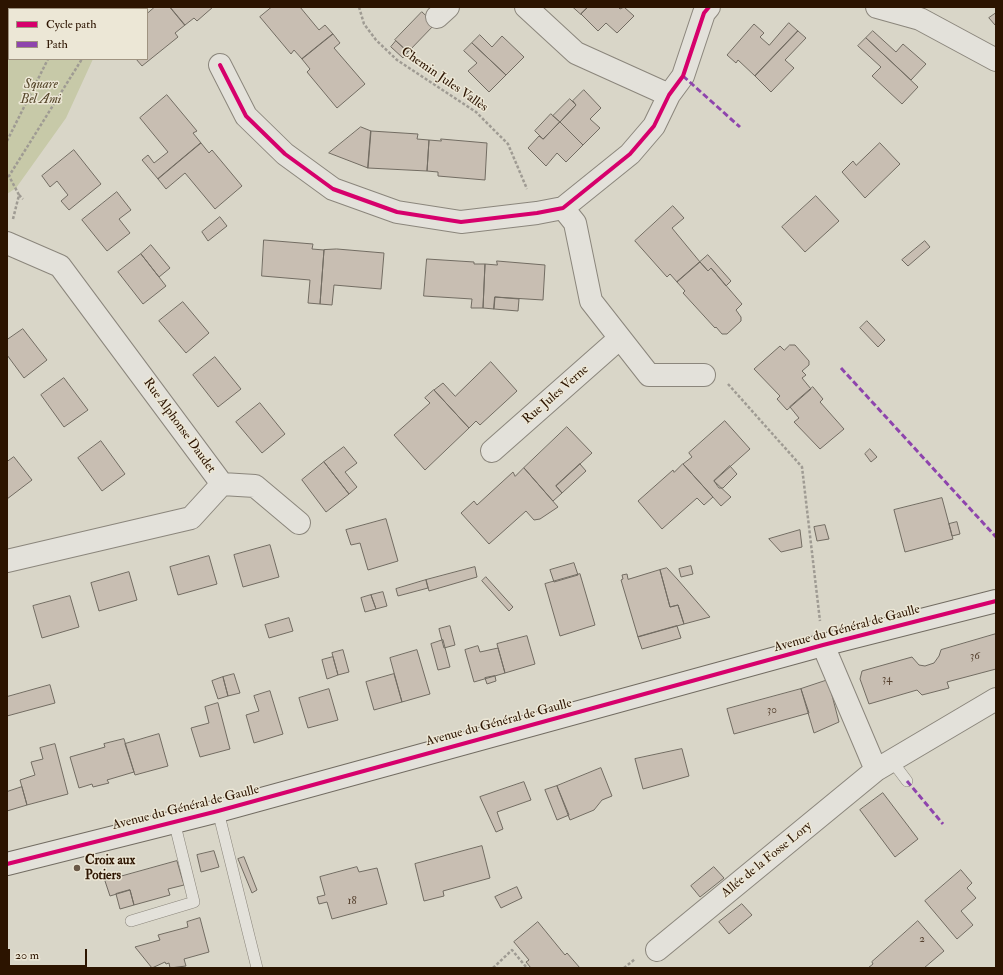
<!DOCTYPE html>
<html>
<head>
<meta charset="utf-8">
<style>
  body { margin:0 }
  #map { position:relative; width:1003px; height:975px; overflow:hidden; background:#d9d6c8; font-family:"IM FELL Double Pica",serif }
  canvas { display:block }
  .frame { position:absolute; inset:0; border:8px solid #2c1400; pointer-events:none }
  .legend { position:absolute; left:8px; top:8px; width:140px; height:52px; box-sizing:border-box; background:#ece7d6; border:1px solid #9f9380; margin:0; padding:5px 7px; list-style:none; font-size:12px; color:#2c1400 }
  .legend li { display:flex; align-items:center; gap:8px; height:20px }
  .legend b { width:20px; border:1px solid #9f9380 }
  .scale { position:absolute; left:8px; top:949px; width:79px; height:18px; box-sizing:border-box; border:2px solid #2c1400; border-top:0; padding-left:5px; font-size:12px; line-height:14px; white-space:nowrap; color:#2c1400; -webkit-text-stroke:3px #ece7d6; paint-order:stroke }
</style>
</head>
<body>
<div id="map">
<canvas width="1003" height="975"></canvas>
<div class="frame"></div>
<ul class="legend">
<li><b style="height:5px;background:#d6006c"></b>Cycle path</li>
<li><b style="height:5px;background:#8e44ad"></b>Path</li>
</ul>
<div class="scale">20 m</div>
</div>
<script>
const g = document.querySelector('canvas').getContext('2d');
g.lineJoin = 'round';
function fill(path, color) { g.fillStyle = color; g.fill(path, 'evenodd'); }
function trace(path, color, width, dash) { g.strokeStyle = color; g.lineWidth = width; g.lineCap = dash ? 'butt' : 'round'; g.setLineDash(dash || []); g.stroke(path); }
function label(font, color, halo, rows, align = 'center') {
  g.font = font + ' "IM FELL Double Pica",serif'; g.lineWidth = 3; g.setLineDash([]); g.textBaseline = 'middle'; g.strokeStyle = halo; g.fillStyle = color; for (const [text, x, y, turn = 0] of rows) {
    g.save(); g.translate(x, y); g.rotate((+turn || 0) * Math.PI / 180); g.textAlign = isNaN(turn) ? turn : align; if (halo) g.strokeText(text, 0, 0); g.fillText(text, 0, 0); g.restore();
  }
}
const green = new Path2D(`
  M7,7h104v2h-102v50h84l-27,59 -50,70 -9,6z`);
const building = new Path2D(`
  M155,7h15l15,18 -10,8 3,4 -36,29 -6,-7h11v-45z
  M170,7h43l-16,14 -3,-3 -9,7z
  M272,7h28l19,23 6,-5 8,9 -31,25 -8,-9 -3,4 -31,-37z
  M573,7h15l-7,7z
  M588,7h30l2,2 4,-2 10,9 -17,17 -11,-10 -8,8 -17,-17z
  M422,12l13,12 -27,28 -13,-12z
  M996,13v12h-1l-6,-7z
  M789,23l9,8 -43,45 -17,-16 -2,3 -9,-8 27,-31 10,9 -4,4 9,8z
  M798,31l8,7 -21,22 9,8 -23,24 -16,-16z
  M873,31l23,21 7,-8 23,20 -15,16 -45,-42z
  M333,34l7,9 -6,5 31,36 -28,24 -30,-36 3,-3 -8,-10z
  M480,35l12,12 10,-11 22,21 -18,18 -34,-32z
  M866,38l52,49 -16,17 -30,-28 9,-9 -23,-21z
  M396,41l12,11 -5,6 -12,-11z
  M472,43l34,32 -17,17 -21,-21 9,-8 -13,-12z
  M584,90l17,18 -11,11 10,9 -17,17 -23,-23 16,-17 -3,-4z
  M167,95l30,36 -4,2 8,10 -43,36 -16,-19 6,-5 6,8 14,-11 -28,-34z
  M570,99l6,6 -16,17 -7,-6z
  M551,114l9,8 -17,17 -8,-8z
  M560,122l23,23 -17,17 -9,-9 -11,13 -18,-18 11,-12 4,3z
  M361,127l10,4 -3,37 -39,-15z
  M371,131l47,3 -1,5 12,1 -2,31 -59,-3z
  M441,139l46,4 -2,37 -47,-4v-4l-11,-1 2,-31 12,1z
  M201,143l8,10 3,-3 30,36 -27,23 -30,-36 -19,16 -8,-10z
  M880,143l20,21 -35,34 -23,-26 11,-11 3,4z
  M74,150l27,34 -32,26 -8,-9 7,-6 -11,-14 -7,6 -8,-11z
  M117,192l14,18 -12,9 11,14 -23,18 -25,-31z
  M816,196l23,25 -34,31 -23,-25z
  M673,206l11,12 -12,10 28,34 -23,20 -7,-8 -3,3 -32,-36z
  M220,217l7,9 -19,15 -6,-9z
  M264,240l49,4 -1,5 12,1 -4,54 -12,-1 2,-23 -48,-4z
  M925,241l5,6 -22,19 -6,-6z
  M151,245l19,23 -11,9 -18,-23z
  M337,249l47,4 -3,36 -47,-4 -2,20 -12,-1 4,-54z
  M141,254l25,32 -23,18 -25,-32z
  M708,255l23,26 -5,5 -15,-18 -3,3 -8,-9z
  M427,259l47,3v2h11l-2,44h-12l1,-9 -48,-3z
  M497,261l48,4 -2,35 -48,-3 -1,12 -11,-1 2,-44 12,1z
  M700,262l8,9 3,-3 31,36 -6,6 5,7v4l-14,13h-5l-6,-7 -1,1 -32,-35 2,-2 -8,-9z
  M495,297l24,2 -1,12 -24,-2z
  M183,302l26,31 -23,20 -27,-32z
  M867,321l18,19 -7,7 -18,-19z
  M23,329l24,31 -23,18 -17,-23v-15z
  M790,345h5l14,16v4l-7,6 4,4 -4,3 9,11 -24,21 -10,-11 3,-3 -26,-27 26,-23 4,4z
  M215,357l26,32 -23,18 -25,-32z
  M491,362l26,29 -37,34 -4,-4 -7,7 -35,-38 9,-7 12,13z
  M64,378l24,32 -24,17 -23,-32z
  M813,387l10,12 -3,3 24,27 -24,20 -26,-27 5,-4 -9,-11z
  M434,390l35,38 -44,42 -31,-35 36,-32 -5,-5z
  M260,403l25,31 -23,19 -26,-31z
  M725,421l25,28 -36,32 17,16 -10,9 -38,-42 9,-7 -3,-4z
  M567,427l25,26 -36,33 6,7 -9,8 -29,-33z
  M101,441l24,33 -23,17 -24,-33z
  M344,447l13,16 -12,9 12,15 -8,7 -25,-32z
  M870,449l7,8 -6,5 -6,-8z
  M14,457l18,23 -25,19v-37z
  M324,462l25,32 -23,18 -24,-32z
  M580,464l6,7 -24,22 -6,-7z
  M683,464l30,33 -9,8 -7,-7 -35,31 -24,-28 35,-31 1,2z
  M730,466l7,8 -14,14h-4l-5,-7z
  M524,468l34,39 -18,12 -6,1 -8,-9 -37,33 -28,-31 13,-12 3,4 36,-33 2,4z
  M942,498l11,41 -48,13 -11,-42z
  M386,519l12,42 -30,9 -8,-27 -9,2 -5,-15z
  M957,522l3,12 -8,2 -3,-12z
  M825,525l4,14 -12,2 -3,-14z
  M800,530l2,17 -21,5 -12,-13z
  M270,545l9,32 -36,10 -9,-32z
  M209,556l8,28 -39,11 -8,-28z
  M574,563l4,12 -24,7 -4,-12z
  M691,566l2,8 -12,3 -2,-8z
  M475,567l2,10 -48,14 -3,-11z
  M667,568l11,12 32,37 -26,7 -6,-19 -8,2 -10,-37z
  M660,570l10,37 8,-2 6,19 -46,13 -17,-57 2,-1 -1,-4 5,-1 1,5z
  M129,572l8,28 -38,11 -8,-28z
  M580,574l15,51 -35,11 -15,-52z
  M486,577l27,30 -4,4 -27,-30z
  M426,580l2,8 -30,8 -2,-7z
  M383,592l4,14 -11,3 -5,-14z
  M371,595l5,14 -11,3 -4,-14z
  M70,596l9,31 -37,11 -9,-32z
  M289,618l4,13 -24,7 -4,-13z
  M450,626l5,19 -11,3 -5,-19z
  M677,626l4,12 -39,11 -4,-12z
  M996,634v35l-49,13 2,6 -27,7 -5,-5 -48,14 -9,-25 2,-8 50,-14 7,8 6,1 9,-3 5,-7 2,-6z
  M527,636l8,28 -30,9 -8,-29z
  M443,640l7,27 -12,3 -7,-26z
  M478,646l2,6 18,-4 7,25 -31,9 -9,-32z
  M343,650l6,22 -11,3 -6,-22z
  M417,650l13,44 -28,8 -12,-44z
  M333,657l5,18 -11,4 -5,-19z
  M234,674l6,19 -12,3 -5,-19z
  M394,674l8,28 -28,8 -8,-28z
  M495,676l1,5 -9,3 -2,-6z
  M223,677l5,19 -10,3 -6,-18z
  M828,680l11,42 -25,11 -13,-44z
  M50,685l5,18 -48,13v-19z
  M329,689l9,31 -30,8 -9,-30z
  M801,689l8,24 -75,21 -7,-25z
  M270,691l13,43 -29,9 -8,-28 13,-4 -5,-15z
  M218,703l12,46 -30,8 -9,-29 18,-5 -4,-16z
  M159,734l9,32 -33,9 -10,-31z
  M124,739l10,33 -27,8 2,3 -16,4 -1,-3 -13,4 -9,-31 35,-10 -1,-3z
  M55,744l13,50 -41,11 -7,-25 15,-5 -4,-13 12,-3 -3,-11z
  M682,749l7,27 -46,13 -8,-30z
  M601,768l11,28 -10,4 -8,10 -24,10 -13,-34z
  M524,782l7,18 -34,12 6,17 -7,3 -16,-35z
  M557,786l12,29 -12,5 -12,-30z
  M22,787l5,18 -20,6v-19z
  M883,793l35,46 -23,18 -35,-47z
  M482,846l8,32 -47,13 1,5 -20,5 -9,-37z
  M214,851l5,16 -18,5 -4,-17z
  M244,857l13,33 -5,3 -14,-34z
  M177,861l7,24 -16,4 2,6 -36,10 -4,-15 -20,6 -5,-15z
  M357,867l2,5 18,-4 10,36 -55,15 -5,-17 -8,2 -2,-7 8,-2 -5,-18z
  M714,867l10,11 -24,19 -9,-11z
  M961,870l11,13 -5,5 9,10 -15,13 12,14 -16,14 -32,-38z
  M517,887l5,11 -21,10 -6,-11z
  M130,890l4,15 -14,4 -4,-15z
  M742,904l10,11 -23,19 -10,-12z
  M200,918l9,34 -25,7 2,7 -16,2 -1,-5 -3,1 -1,-2 -13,6 -17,-21 25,-7 -2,-5 30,-8 -1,-5z
  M918,921l26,30 -20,17h-56l5,-4 -1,-2z
  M538,922l27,33 2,-2 13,15h-49l-5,-6 3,-2 -15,-18z`);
const path = new Path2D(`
  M359,7l5,17 12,16 21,20 79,52 32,32 19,45
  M60,9v-2
  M95,9l1,-2
  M7,141l41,-82
  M19,195l4,4
  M13,219l6,-24 -10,-19 73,-117
  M728,384l74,83 18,154
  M493,968l19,-18 15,18
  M624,968l11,-9`);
const lane = new Path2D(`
  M892,761l15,20
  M218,811l39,157
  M131,921l63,-19 -20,-81`);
const street = new Path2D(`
  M526,7l50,46 93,42
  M877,7l43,12 76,41
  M437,17l11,-10
  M220,65l26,51 39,38 48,35 64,23 64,10 76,-9 26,-5 67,-54 24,-28 15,-31 14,-19 21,-63 5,-6
  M563,208l12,15 16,78 58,74h55
  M7,243l53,23 162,218 -31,34 -184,43
  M492,451l128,-113
  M222,484l33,2 44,37
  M823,645l53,125 120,-71
  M657,950l219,-180`);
const secondary = new Path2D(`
  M7,864l211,-53 605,-166 173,-44`);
const quiet = new Path2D(`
  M683,76l57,51
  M841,368l155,169
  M907,781l36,43`);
const cycleway = new Path2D(`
  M220,65l26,51 39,38 48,35 64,23 64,10 76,-9 26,-5 67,-54 24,-28 15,-31 14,-19 21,-63 5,-6
  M7,864l211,-53 605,-166 173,-44`);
const markers = [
  [77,868,4,"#695846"]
];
const numberNames = [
  ["36",975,657],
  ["34",887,680],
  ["30",772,711],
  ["18",352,902],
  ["2",922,940]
];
const streetNames = [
  ["Chemin Jules Vallès",444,80,35],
  ["Rue Jules Verne",556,395,-41],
  ["Rue Alphonse Daudet",179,426,54],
  ["Avenue du Général de Gaulle",847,629,-15],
  ["Avenue du Général de Gaulle",499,723,-15],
  ["Avenue du Général de Gaulle",186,808,-14],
  ["Allée de la Fosse Lory",767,860,-39]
];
const parkNames = [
  ["Square",41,85],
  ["Bel Ami",41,100]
];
const poiNames = [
  ["Croix aux",85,861],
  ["Potiers",85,876]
];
fill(green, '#c7c9a8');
fill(building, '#c8beb2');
trace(building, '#726c62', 1);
trace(lane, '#8b867c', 12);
trace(street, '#8b867c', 24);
trace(secondary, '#726c62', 24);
trace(path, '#9f9b93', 2.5, [3, 2]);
trace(lane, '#e3e1da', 11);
trace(street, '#e3e1da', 22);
trace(secondary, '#e3e1da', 22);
trace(quiet, '#8e44ad', 3, [6, 3]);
trace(cycleway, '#d6006c', 4);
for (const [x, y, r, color] of markers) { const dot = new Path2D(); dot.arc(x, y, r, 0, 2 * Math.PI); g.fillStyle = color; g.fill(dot); trace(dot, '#ece7d6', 1.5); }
label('11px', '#55402e', null, numberNames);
label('13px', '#2c1400', '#ece7d6', streetNames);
label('italic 13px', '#56472b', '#ece7d6', parkNames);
label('bold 13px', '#2c1400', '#ece7d6', poiNames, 'left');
</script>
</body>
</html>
